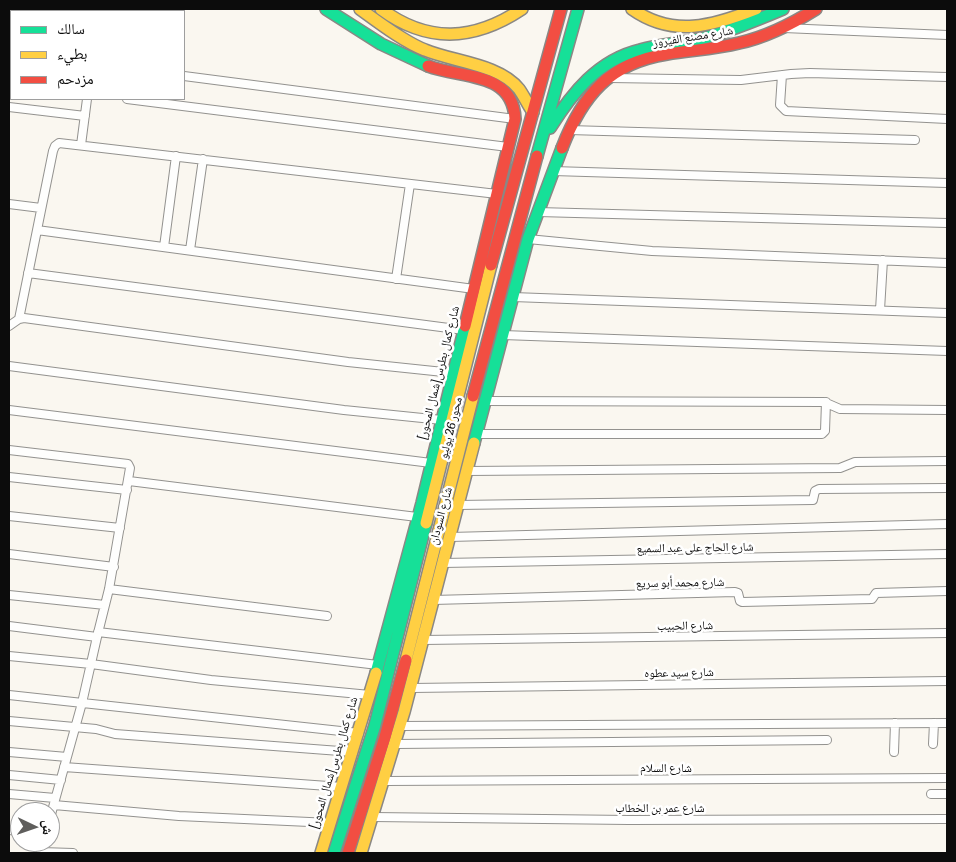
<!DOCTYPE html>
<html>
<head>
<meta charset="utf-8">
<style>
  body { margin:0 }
  #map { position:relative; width:956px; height:862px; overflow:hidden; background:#faf7f0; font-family:Literata,"Noto Naskh Arabic",serif }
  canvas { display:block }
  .frame { position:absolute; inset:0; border:10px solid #0c0c0c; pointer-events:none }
  .legend { position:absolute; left:10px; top:10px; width:175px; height:90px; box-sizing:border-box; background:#fff; border:1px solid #9e9e9e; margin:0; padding:6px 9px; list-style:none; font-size:15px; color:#0c0c0c }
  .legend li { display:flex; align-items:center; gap:10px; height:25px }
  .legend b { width:25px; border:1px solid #9e9e9e }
  .north { position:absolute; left:10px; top:802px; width:50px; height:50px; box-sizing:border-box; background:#fff; border:1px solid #9e9e9e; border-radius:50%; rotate:93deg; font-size:14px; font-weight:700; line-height:20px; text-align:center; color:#0c0c0c }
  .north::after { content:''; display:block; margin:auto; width:18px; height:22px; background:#5f5e5c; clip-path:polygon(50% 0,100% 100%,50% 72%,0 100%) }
</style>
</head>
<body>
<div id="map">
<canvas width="956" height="862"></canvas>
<div class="frame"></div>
<ul class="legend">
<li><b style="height:6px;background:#16e098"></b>سالك</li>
<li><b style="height:6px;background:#ffcf43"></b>بطيء</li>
<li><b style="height:6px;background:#f24e42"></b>مزدحم</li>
</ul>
<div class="north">ش</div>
</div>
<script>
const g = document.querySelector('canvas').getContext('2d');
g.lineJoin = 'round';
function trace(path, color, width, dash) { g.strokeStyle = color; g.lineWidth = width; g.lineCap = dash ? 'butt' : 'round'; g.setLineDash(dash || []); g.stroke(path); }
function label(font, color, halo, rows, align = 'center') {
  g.font = font + ' Literata,"Noto Naskh Arabic",serif'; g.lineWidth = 5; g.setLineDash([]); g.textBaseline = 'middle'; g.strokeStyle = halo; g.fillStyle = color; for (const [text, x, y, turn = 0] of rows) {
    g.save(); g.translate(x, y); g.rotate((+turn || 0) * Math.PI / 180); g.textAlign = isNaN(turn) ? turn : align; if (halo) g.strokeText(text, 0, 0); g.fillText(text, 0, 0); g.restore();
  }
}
const street = new Path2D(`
  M31,11v-2
  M105,11v-2
  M784,28l163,7
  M9,64h2
  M782,75l-2,30 6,6 161,8
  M184,76l331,43
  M610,78l131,2 50,-6 19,-1 137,4
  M127,99l381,48
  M9,107l76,9
  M569,130l346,10
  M81,145l6,-46
  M553,171l394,12
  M9,204l32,4
  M538,212l409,11
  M37,230l437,59
  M528,239l124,12 295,12
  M164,247l12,-91
  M190,250l13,-91
  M28,273l436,57
  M396,279l14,-95
  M513,297l434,16
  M880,310l3,-50
  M19,319l34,-168 2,-5 4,-3 438,51
  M9,326l10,-7 5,-1 324,44 105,11
  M503,335l444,16
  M9,366l335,44 98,10
  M485,401l339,1 16,7 107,1
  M9,410l422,53
  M477,434h345l3,-3 1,-29
  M9,450l119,14 2,4 -21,121 -12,48 -15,66 -32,115
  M467,471l373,-3 15,-6 92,-1
  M9,477l118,13
  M129,481l288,36
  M458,505l355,-5 2,-9 4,-2 128,-1
  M9,516l111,12
  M450,537l497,-13
  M9,554l105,13
  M443,563l504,-9
  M109,589l218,27
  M9,595l96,10
  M433,600l302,-8 3,1 2,8 2,1 130,-3 4,-6 71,-2
  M9,626l88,11
  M98,632l280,33
  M423,640l524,-7
  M9,656l82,8 120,16 159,15
  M412,688l535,-7
  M9,695l350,38
  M9,721l87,8 19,5 238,18
  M401,726l546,-3
  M396,744l431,-4
  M933,744l1,-21
  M9,752l58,5
  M894,752l1,-29
  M64,767l278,20
  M9,775l52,5
  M385,781l562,-3
  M9,794l46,4
  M931,794h16
  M54,805l125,11 152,7
  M373,817l256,3 318,-1
  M9,830l11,1
  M41,852l32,1`);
const fast = new Path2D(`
  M326,9l55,35 47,22
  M550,128c22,-35 48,-68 90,-78 21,-6 43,-7 64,-12 27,-7 53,-18 79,-29
  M537,156l41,-147
  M474,443l54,-204 34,-91
  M376,673l46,-170 43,-177
  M334,853l41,-128 51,-202`);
const slow = new Path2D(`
  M360,9c18,13 44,33 65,41 29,12 74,14 94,39 5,7 9,16 14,23
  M381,9c47,35 93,32 141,0
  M632,9c41,29 81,17 124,0
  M426,523l65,-258
  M406,660l67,-264
  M321,853l55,-180
  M361,853l43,-141 70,-269`);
const jam = new Path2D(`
  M428,66c34,13 85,5 87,53l-50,207
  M562,148c20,-52 47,-85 105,-94 24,-4 48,-5 72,-11 28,-6 53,-19 77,-34
  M491,265l70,-256
  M473,396l64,-240
  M348,853l37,-116 21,-77`);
const streetNames = [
  ["شارع مصنع الفيروز",693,37,-9],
  ["شارع كمال بطرس[شمال المحور]",439,373,-76],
  ["محور 26 يوليو",451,428,-76],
  ["شارع السودان",441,516,-75],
  ["شارع الحاج على عبد السميع",695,548,-1],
  ["شارع محمد أبو سريع",680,583,-1],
  ["شارع الحبيب",685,626,-1],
  ["شارع سيد عطوه",679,673,-1],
  ["شارع كمال بطرس[شمال المحور]",334,763,-73],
  ["شارع السلام",666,768],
  ["شارع عمر بن الخطاب",660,808]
];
trace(street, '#93928f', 10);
trace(fast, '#8a8885', 14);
trace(slow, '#8a8885', 14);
trace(jam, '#8a8885', 14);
trace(street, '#fefefd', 8);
trace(fast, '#16e098', 11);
trace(slow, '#ffcf43', 11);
trace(jam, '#f24e42', 11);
label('12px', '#0c0c0c', '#fff', streetNames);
</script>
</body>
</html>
